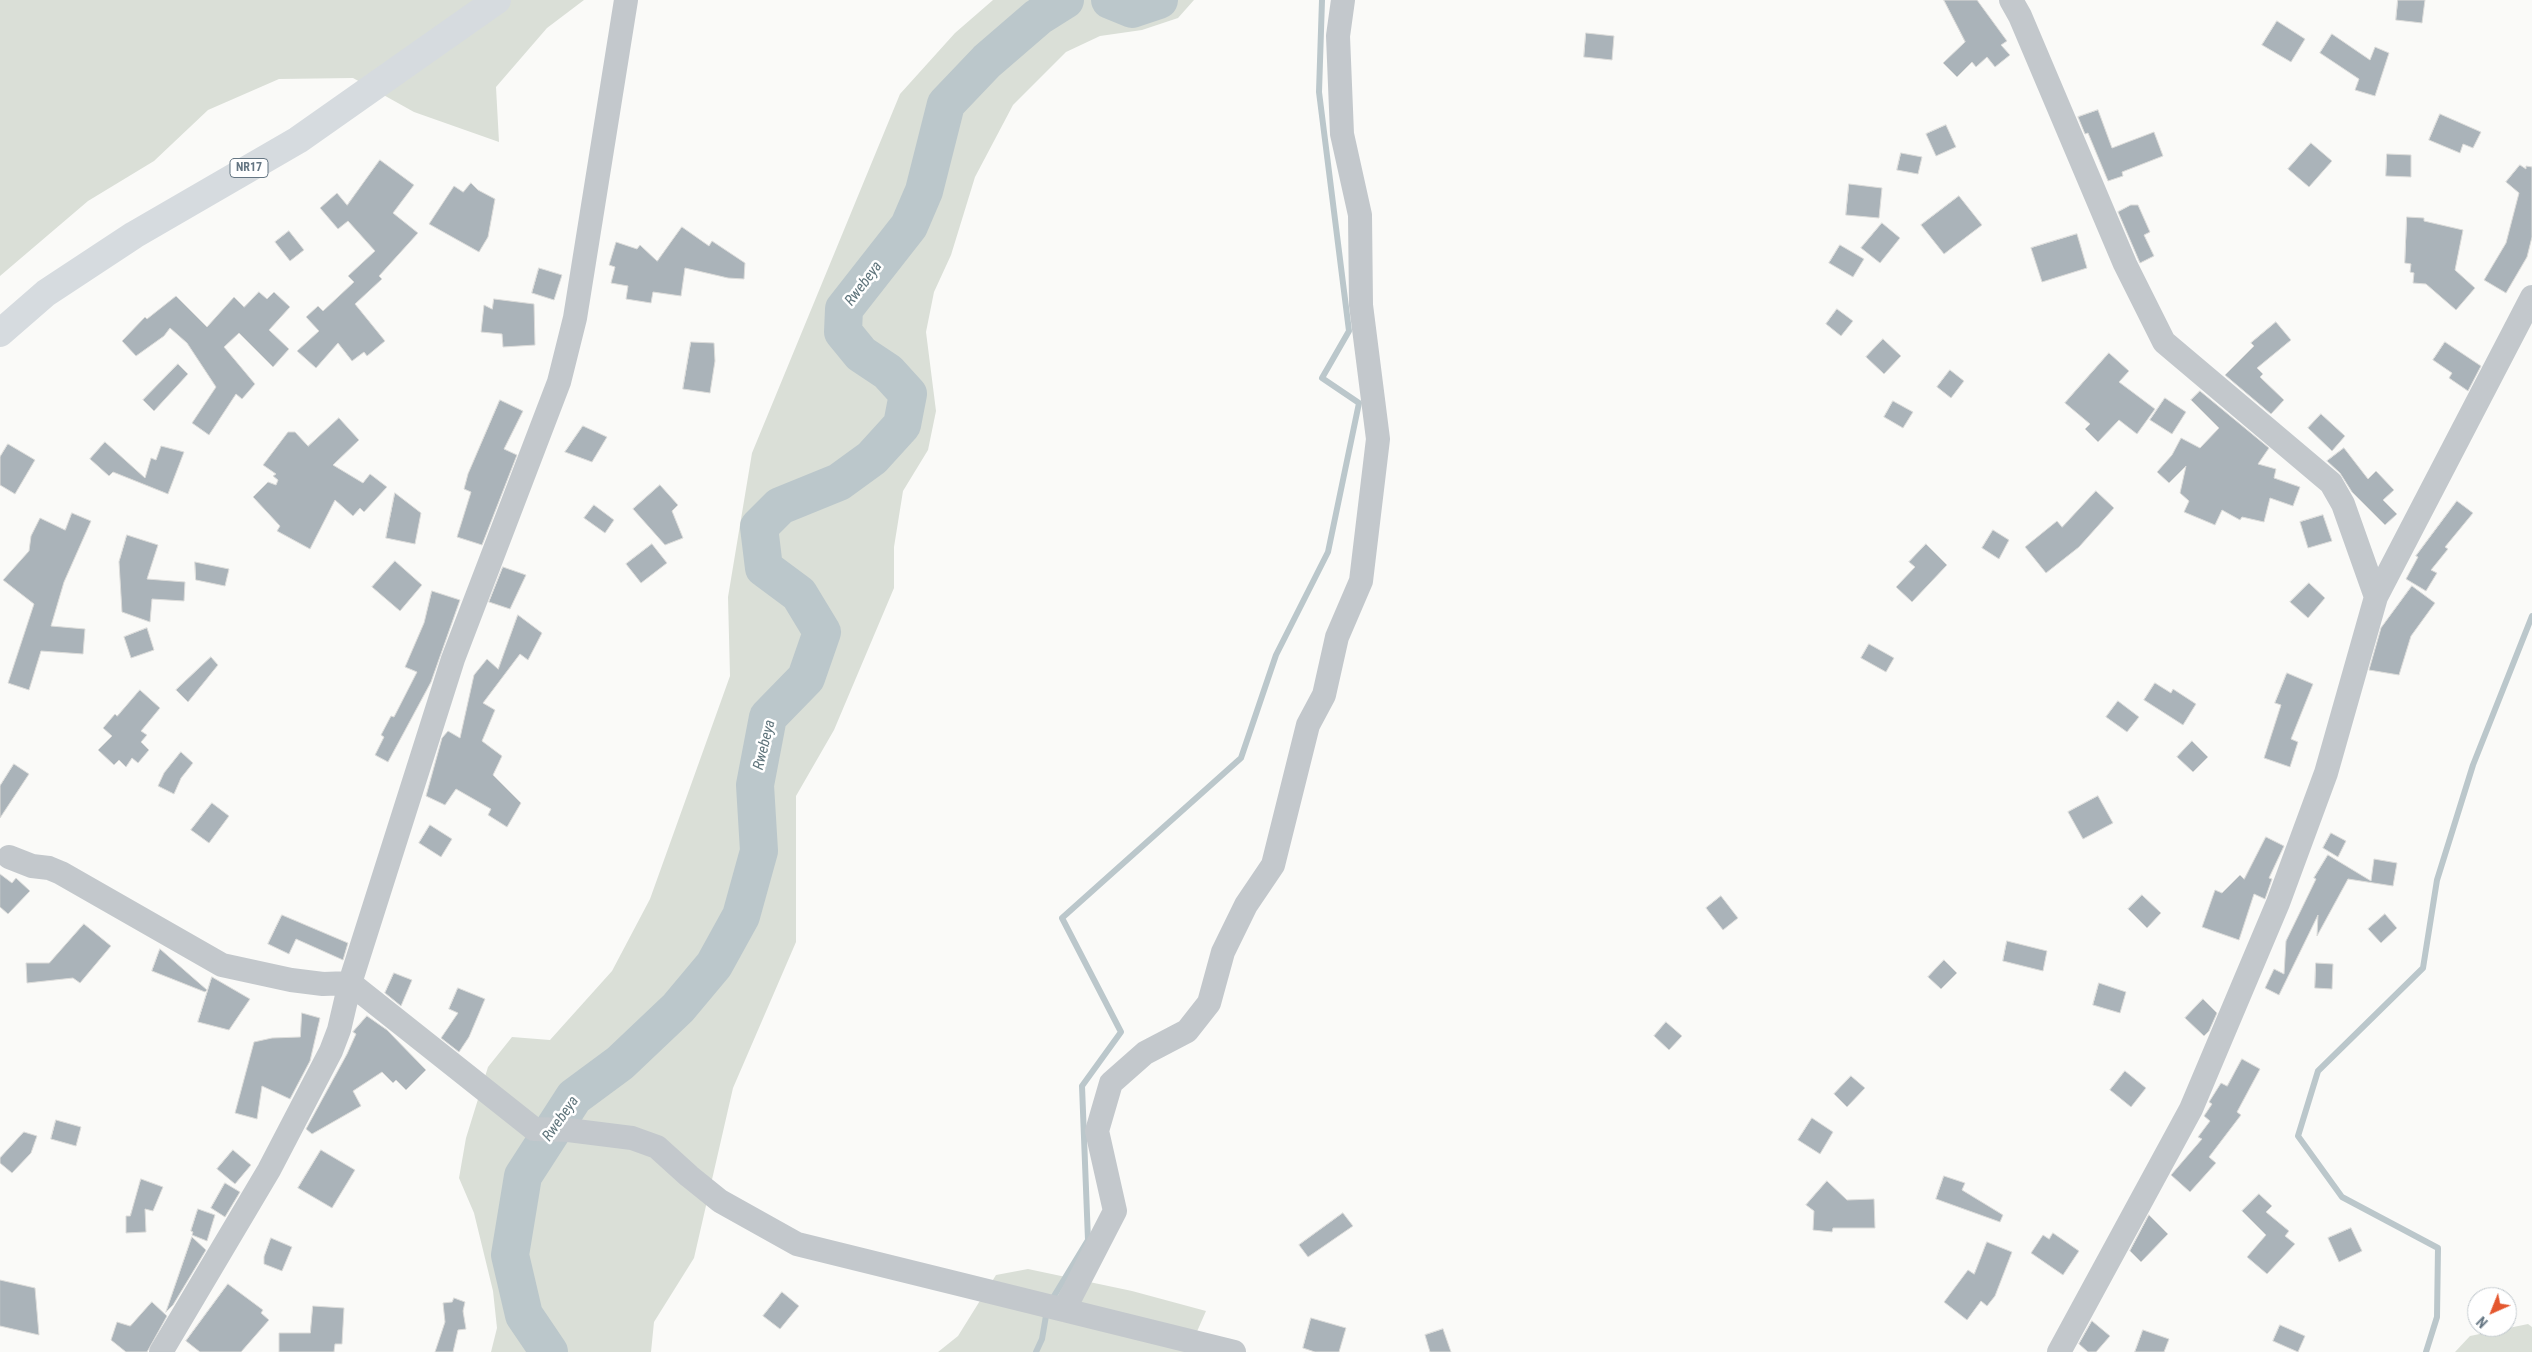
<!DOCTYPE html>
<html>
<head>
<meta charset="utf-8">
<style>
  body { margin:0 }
  #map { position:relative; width:2532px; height:1352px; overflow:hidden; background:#fafaf8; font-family:"Roboto Condensed",sans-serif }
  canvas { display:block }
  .north { position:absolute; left:2467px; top:1287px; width:50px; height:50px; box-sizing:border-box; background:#fff; border:1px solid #c1c8cd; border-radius:50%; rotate:224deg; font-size:14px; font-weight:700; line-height:20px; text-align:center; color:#657683 }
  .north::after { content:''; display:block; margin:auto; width:18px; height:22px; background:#e4572e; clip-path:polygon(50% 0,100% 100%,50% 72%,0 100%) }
</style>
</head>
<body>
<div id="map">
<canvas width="2532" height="1352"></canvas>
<div class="north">N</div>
</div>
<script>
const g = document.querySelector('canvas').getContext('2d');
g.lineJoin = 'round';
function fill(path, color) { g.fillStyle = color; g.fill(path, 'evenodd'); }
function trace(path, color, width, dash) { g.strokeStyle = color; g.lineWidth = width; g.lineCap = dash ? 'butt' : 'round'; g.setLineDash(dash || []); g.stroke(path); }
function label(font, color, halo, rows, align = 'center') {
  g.font = font + ' "Roboto Condensed",sans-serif'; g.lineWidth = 5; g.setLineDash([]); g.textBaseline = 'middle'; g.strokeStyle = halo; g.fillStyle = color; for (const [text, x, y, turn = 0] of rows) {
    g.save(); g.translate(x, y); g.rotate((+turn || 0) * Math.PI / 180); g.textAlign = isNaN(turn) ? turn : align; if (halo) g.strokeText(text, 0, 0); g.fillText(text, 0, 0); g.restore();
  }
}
const green = new Path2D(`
  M0,0h584l-37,28 -51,59 3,55 -85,-30 -61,-34 -74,1 -71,31 -54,51 -66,40 -88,75z
  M993,0h201l-16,18 -36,12 -42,6 -34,16 -53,53 -38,72 -24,78 -17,37 -8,40 10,79 -8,39 -25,41 -9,56v41l-60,142 -38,66v146l-63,146 -39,170 -40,64 -3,30h-160l6,-24 -4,-37 -19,-78 -15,-35 7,-40 22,-71 24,-30 38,3 62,-69 38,-72 80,-223 -2,-79 24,-144 148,-359 55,-61z
  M1028,1269l104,22 74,20 -18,41h-250l20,-16 38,-61z
  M2528,1324l4,3v25h-77l15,-16z`);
const stream = new Path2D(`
  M1051,1301l37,-61 -6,-154 39,-54 -59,-114 179,-160 35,-103 52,-103 31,-149 -37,-25 27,-47 -30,-239 3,-92
  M1036,1352l6,-13 5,-29
  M2426,1352l11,-35 1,-69 -96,-51 -44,-61 20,-65 105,-103 14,-88 36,-115 59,-149`);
const river = new Path2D(`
  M1110,0l22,9 27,-9
  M549,1352l-25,-37 -14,-60 13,-79 51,-79 46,-34 58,-55 36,-43 27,-49 18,-65 -4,-66 13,-68 38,-39 16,-46 -23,-38 -35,-26 -5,-41 21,-21 59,-24 33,-24 30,-33 6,-31 -20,-22 -27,-18 -18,-22 1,-23 65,-83 15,-35 22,-87 41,-43 51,-44 27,-17`);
const building = new Path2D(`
  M1944,0h33l30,41 -6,4 9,10 -15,12 -8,-10 -11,10 -4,-5 -15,15 -14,-14 22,-21z
  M2398,0h27l-3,23 -26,-3z
  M2277,21l28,18 -14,23 -29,-17z
  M1586,33l28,3 -2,24 -28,-3z
  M2332,34l38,26 5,-13 14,6 -14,43 -20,-6 4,-11 -39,-26z
  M2098,110l14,38 42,-16 9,24 -41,16 1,4 -15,5 -20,-48 -3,1 -7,-17z
  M2440,114l41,18 -8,16 -10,-4 -3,9 -31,-13z
  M1946,125l10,22 -20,9 -10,-22z
  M2311,143l21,18 -23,26 -21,-18z
  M1901,153l21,4 -4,17 -21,-4z
  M2387,154l24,1v22l-25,-1z
  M380,160l34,25 -21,28 25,20 -39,43 3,3 -27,25 30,37 -18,15 -3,-4 -12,9 -14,-18 -22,25 -19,-17 22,-20 -13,-14 12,-11 5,5 31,-29 -6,-6 27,-25 -27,-30 -10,8 -18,-21 17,-15 10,12z
  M2520,165l6,4v-3l6,1v70l-5,20 -21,36 -22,-13 22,-37 13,-50 -13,-11z
  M471,183l7,7 17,9 -7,38 -9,15 -50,-28 25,-38 9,6z
  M1849,184l33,4 -3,30 -33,-3z
  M1959,196l23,29 -38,29 -23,-29z
  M2131,205h7l12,27 -6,3 10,21 -14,7 -22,-51z
  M2407,217l17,1v3l39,9 -8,40 20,18 -19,22 -30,-26 -13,-1 1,-10 -4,-1 1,-8 -6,-1z
  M1882,223l18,15 -20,25 -19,-15z
  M682,227l27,19 3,-5 33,22 -1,16 -16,-1 -43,-10 -4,28 -28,-4 -2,11 -25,-4 2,-13 -17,-3 4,-16 -6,-2 7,-23 21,7 3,-4 17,16z
  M289,231l15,19 -14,11 -15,-19z
  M2077,234l10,34 -45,14 -11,-34z
  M1840,245l24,14 -11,18 -24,-14z
  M539,268l23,7 -8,25 -22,-7z
  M259,292l8,7 7,-7 16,15 -21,23 20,19 -16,18 -34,-34 -15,14 31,37 -13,15 -6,-5 -27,41 -17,-12 24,-36 -29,-44 -17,-15 -6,8 -28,20 -14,-15 23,-24 2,2 29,-23 31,31 27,-30 10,10z
  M494,299l40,5 1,41 -32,2 -1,-13 -21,-2 3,-27 8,4z
  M1837,309l16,12 -12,15 -15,-12z
  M2276,322l15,18 -34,28 6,6 -3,3 24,23 -13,14 -46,-39 29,-29 -3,-3z
  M1883,339l18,17 -17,18 -18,-17z
  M691,342l23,1 1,18 -5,32 -27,-4z
  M2445,342l36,24 -13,25 -19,-13 3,-5 -19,-13z
  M2109,353l20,18 -10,11 36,27 -18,25 -18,-14 -21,22 -13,-13 5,-5 -25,-21z
  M178,364l10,10 -34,37 -11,-11z
  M1950,370l14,11 -13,17 -14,-11z
  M2200,391l69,57 -11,16 18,5 -2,9 26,9 -7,19 -23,-8 -6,24 -22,-5 -2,3 -18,-10 -7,15 -31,-13 5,-11 -9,-8 6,-27 -17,17 -12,-11 15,-17 9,-17 19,10 19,-20 -28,-28z
  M2165,398l21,14 -14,22 -22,-14z
  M500,400l23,11 -19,38 13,6 -35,90 -25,-8 14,-45 -7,-3 4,-15z
  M1893,401l20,11 -10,16 -19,-11z
  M2321,414l24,22 -13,15 -24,-23z
  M339,418l20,22 -26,25 30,18 7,-9 17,13 -23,25 -4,-4 -7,8 -18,-16 -25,49 -33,-18 3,-5 -27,-29 15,-15 8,3 2,-5 -5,-4 3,-2 -13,-9 25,-33h7l13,14z
  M583,426l24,11 -15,25 -27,-10z
  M105,442l40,36 6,-20 5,2 5,-14 23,6 -16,42 -55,-22 -4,4 -19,-17z
  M8,444l27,16 -20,34 -15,-9v-28z
  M2344,448l24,31 8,-8 18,19 -11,10 14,14 -12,11 -33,-33 -12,-19 -13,-12z
  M660,485l18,20 -6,6 11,27 -18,7 -32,-36z
  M2096,491l18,17 -35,39 -33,26 -21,-26 32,-26 5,6z
  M395,493l26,20 -6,31 -29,-6z
  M2457,501l16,12 -28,34 3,2 -17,21 6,3 -11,18 -20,-12 12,-22 -2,-1z
  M594,505l20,15 -9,13 -21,-15z
  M72,513l19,8 -27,61 -13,44 34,3 -2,25 -42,-3 -12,39 -21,-7 26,-79 -31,-24 26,-29 2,-15 9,-18 25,12z
  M2323,515l9,26 -24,7 -8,-26z
  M1993,530l16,10 -10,19 -17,-11z
  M127,535l31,10 -11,34 38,3 -1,19 -32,-2 -2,23 -28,-10 -3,-50z
  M652,544l15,19 -26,20 -15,-19z
  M1926,544l21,21 -35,37 -16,-15 19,-20 -6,-5z
  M395,561l27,24 -22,26 -28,-24z
  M195,562l34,7 -4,17 -29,-6z
  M503,567l23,8 -16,34 -21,-7z
  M2309,583l16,15 -17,20 -18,-16z
  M2412,586l23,17 -24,33 -12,39 -30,-5 12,-42z
  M432,591l28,9 -29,82 -43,80 -13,-7 9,-18 -3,-2 10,-19 3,1 23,-45 -12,-5 19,-44z
  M518,615l24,18 -14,27 -8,-6 -37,49 12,7 -13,31 20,15 -9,19 28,28 -14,24 -19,-12 3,-6 -35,-20 -11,16 -19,-9 16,-58 6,-7 12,7 14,-63 13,-16 11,10z
  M147,628l7,22 -23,8 -7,-21z
  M1869,644l25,14 -8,14 -25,-14z
  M211,657l7,8 -30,37 -12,-12z
  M2287,673l26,11 -22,55 7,3 -8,25 -26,-9 17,-53 -6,-2z
  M2155,683l16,10 2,-4 23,15 -13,21 -39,-25z
  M140,690l20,18 -19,23 6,4 -6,7 8,8 -11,13 -6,-5 -6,9 -7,-7 -5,5 -16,-15 14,-14 -9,-8 12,-14 2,2z
  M2118,701l21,16 -12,15 -21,-15z
  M2192,741l16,16 -15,15 -16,-15z
  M181,752l12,11 -12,15 -7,16 -16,-8 6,-13z
  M14,764l15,10 -29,44v-32z
  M2098,796l15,27 -30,16 -15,-27z
  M212,803l17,13 -20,27 -18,-13z
  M430,825l22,14 -11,18 -22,-14z
  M2331,833l15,8 -8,16 -15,-9z
  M2266,837l18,9 -15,32 3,1 -7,20 -11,-5 -15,46 -37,-13 13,-37 7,3 18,-18 4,4z
  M2328,855l43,26 3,-22 23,4 -4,23 -45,-7 -31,57 1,-21 -39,80 -14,-7 9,-19 10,5 2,-33 30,-62 -2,-1z
  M0,874l12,9 4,-5 14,13 -22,23 -8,-7z
  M2142,895l19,18 -14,15 -19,-19z
  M1721,896l17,22 -15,12 -17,-22z
  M2385,914l12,14 -16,15 -13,-14z
  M282,915l66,28 -5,17 -47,-21 -7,15 -21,-10z
  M84,924l27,22 -31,37 -7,-5 -46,5 -1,-20h23z
  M2007,941l40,10 -4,20 -40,-10z
  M160,949l47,41 -2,2 -53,-21z
  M1944,960l13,13 -16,16 -13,-12z
  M2316,963l17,1 -1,25 -17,-1z
  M394,973l18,7 -11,26 -16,-13z
  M212,977l38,22 -21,31 -31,-8z
  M2099,983l27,9 -6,21 -27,-8z
  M458,988l27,11 -16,38 -10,15 -18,-14 17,-25 -9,-4z
  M2203,999l14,14 -8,18 -5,5 -19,-18z
  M302,1013l18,5 -10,43 -20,38 -28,-13 -5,33 -22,-6 19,-71 18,-4 28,-1z
  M367,1016l20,14 39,40 -20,20 -10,-10 -3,3 -11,-11 -29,19 8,15 -49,28 -6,-5 41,-75 9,-20 -3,-2z
  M1666,1022l16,14 -13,14 -15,-14z
  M2242,1059l18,10 -23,43 4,3 -32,42 7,6 -26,29 -19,-17 31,-36 -4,-2 12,-16 -6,-5 8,-12 -3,-2 12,-19 6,3z
  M2125,1071l21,17 -15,19 -21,-17z
  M1851,1076l14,12 -18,19 -13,-13z
  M1812,1118l21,14 -13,22 -22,-14z
  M56,1120l25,7 -5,19 -25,-7z
  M24,1132l13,4 -6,17 -19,20 -12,-10v-5z
  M233,1150l18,15 -16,19 -18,-15z
  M321,1150l34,20 -23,38 -34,-20z
  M1944,1176l21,7 -3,7 41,25 -3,7 -64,-23z
  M141,1179l22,8 -10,24 -8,-2 1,23 -20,1v-17h4z
  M1827,1181l20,19 27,-1 1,29h-42l-1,4 -19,-2 1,-19 -8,-6z
  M225,1183l15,9 -15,25 -14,-9z
  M2259,1194l13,12 -6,6 23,19 -4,5 10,8 -28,30 -20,-17 19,-22 -24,-24z
  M198,1209l17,6 -8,26 -15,-6 1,-3 -2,-1z
  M1343,1213l10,13 -45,31 -9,-12z
  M2149,1215l19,19 -27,28 -11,-11z
  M2351,1228l11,23 -23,11 -11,-24z
  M2053,1233l26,18 -16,24 -32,-22 12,-18 6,4z
  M192,1237l14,13 -33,55 -7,7z
  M271,1238l21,9 -10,24 -18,-7v-7z
  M1987,1242l25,10 -17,44 -8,10 -6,-5 -14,19 -23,-18 24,-32 6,4z
  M0,1280l35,8 4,47 -39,-9z
  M228,1284l35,26 -2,3 8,7 -28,32h-41l-14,-11z
  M782,1292l17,14 -19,23 -17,-13z
  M454,1298l11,4 -2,9 3,18 -8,1 -5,22h-18l10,-30 -2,-19 9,-1z
  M152,1302l15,14 -20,36h-21l-15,-12 6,-18 13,4z
  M313,1306l31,2 -2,36h-7l-1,8h-55v-19h31z
  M1311,1318l35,10 -7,24h-24l-12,-4z
  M2092,1321l18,15 -14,16h-8l-9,-8z
  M2280,1325l25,11 -7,16 -25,-11z
  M1443,1329l8,23h-21l-5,-17z
  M2143,1330l26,9 -5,13h-29z`);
const minor = new Path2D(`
  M2011,0l9,16 105,248 39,78 167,141 12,21 33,93
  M9,857l23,9 17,2 12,5 161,92 69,15 32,4 27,-1 184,146 34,1 64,8 25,9 32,29 31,25 77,43 437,108
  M1064,1310l51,-99 -18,-80 14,-48 34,-30 42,-22 22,-28 14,-51 23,-47 27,-40 35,-140 16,-30 13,-58 24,-56 17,-142 -17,-134 -1,-90 -18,-81 -4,-98 5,-36
  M161,1352l108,-182 62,-119 8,-21 11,-47 103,-324 106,-277 16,-64 51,-318
  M2059,1352l132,-243 87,-206 48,-130 50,-176 156,-300`);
const primary = new Path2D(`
  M0,333l46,-40 88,-58 164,-95 199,-140`);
const shields = [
  [249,168,38]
];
const shieldNames = [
  ["NR17",249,168]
];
const waterNames = [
  ["Rwebeya",864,284,-53],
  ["Rwebeya",765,745,-76],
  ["Rwebeya",561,1119,-55]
];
fill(green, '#dadfd7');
trace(stream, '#bbc7cb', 6);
trace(river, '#bbc7cb', 38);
fill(building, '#aab3b9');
trace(building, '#dcdcda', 1);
trace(minor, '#c3c8cc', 24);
trace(primary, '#d6dbdf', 28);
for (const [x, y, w] of shields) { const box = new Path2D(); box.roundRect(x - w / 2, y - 9.5, w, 19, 4); g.fillStyle = '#fff'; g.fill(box); trace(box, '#657683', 1); }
label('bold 12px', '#657683', null, shieldNames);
label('italic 15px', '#60757c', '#fff', waterNames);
</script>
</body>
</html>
